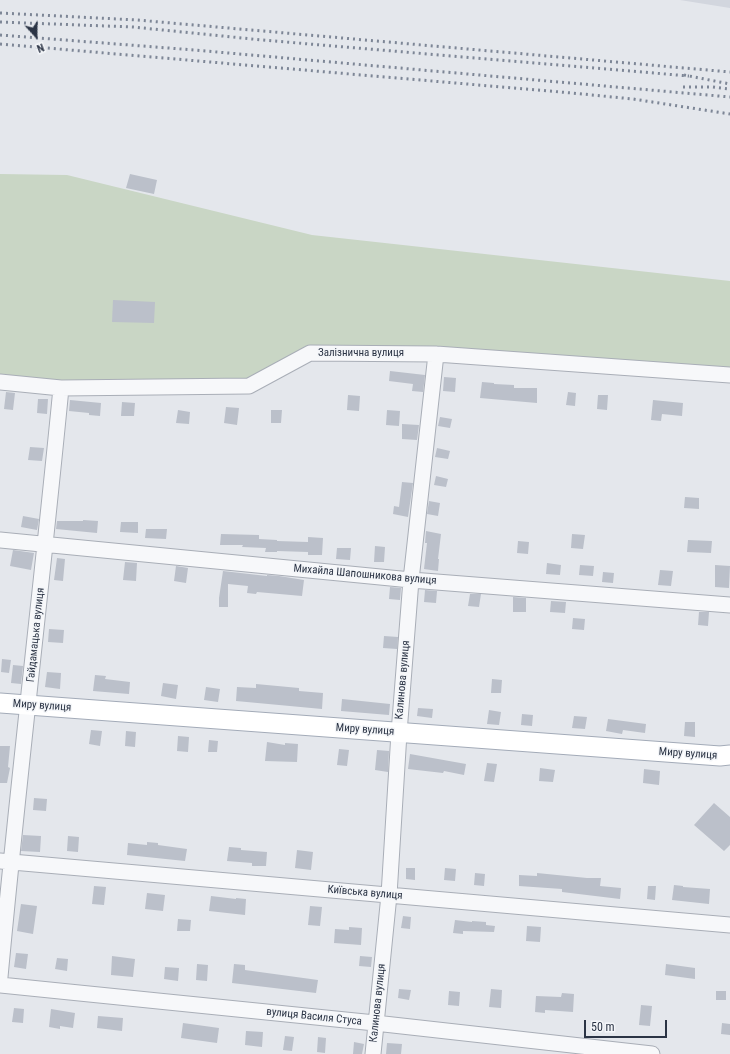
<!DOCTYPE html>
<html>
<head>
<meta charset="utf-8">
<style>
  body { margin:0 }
  #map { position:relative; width:730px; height:1054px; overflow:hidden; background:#e4e7ec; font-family:"Roboto Condensed",sans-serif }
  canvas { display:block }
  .north { position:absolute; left:16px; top:16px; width:40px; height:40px; -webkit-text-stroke:3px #f4f6f9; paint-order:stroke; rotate:159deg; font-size:11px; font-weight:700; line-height:16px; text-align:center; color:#2b3445 }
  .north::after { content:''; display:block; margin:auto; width:14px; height:18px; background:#2b3445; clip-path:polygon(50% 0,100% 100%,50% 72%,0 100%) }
  .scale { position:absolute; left:584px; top:1020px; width:83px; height:18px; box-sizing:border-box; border:2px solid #2b3445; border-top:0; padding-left:5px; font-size:12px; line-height:14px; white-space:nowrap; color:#2b3445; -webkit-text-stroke:3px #f4f6f9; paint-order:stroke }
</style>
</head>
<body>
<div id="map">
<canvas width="730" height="1054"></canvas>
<div class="north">N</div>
<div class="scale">50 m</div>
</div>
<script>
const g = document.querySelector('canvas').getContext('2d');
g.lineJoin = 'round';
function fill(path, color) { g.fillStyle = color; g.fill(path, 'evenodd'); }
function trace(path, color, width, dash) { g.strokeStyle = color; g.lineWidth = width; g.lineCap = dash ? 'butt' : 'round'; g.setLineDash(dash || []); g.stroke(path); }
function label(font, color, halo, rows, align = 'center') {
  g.font = font + ' "Roboto Condensed",sans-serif'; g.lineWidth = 3; g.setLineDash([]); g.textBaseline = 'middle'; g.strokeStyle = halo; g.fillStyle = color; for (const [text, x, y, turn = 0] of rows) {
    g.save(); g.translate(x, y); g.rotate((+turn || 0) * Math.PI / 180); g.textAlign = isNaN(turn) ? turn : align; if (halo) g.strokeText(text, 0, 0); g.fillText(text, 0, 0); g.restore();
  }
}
const built = new Path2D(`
  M680,0h50v8z`);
const green = new Path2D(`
  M0,174l67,1 245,60 418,46v96l-420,-24 -61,33 -249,-4z`);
const building = new Path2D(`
  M130,174l27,6 -3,14 -28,-6z
  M113,300l42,2 -1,21 -42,-1z
  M390,371l35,4 -2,17 -11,-1 1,-7 -24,-3z
  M444,377l12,1 -1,14 -12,-1z
  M482,382l12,1v1l20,1v3h23v15l-57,-5z
  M6,392l9,1 -2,17 -9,-1z
  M568,392l8,1 -1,13 -9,-1z
  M348,395l12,1 -1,15 -12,-1z
  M598,395h10l-1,15 -10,-1z
  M38,399h10l-1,15 -10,-1z
  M70,400l31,3 -1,13 -11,-1v-2l-20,-2z
  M653,400l30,3 -1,13 -20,-2 -1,7 -10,-1z
  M122,402l13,1 -1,13h-13z
  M226,407l13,1 -2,17 -13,-2z
  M178,410l12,2 -1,12 -13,-1z
  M271,410h11l-1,13h-10z
  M387,410l13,1 -1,15 -13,-1z
  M440,417l12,2 -2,9 -12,-2z
  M402,424l17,1 -2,15 -15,-1z
  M30,447l14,1 -2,13 -14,-1z
  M437,448l13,3 -2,8 -13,-2z
  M436,476l12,3 -2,8 -12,-2z
  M402,482l11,1 -5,34 -15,-3 1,-8 5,1z
  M685,497l14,1v11l-15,-1z
  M429,501l11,2 -2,13 -11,-2z
  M23,516l16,3 -2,11 -16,-3z
  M83,520l15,1 -1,12 -41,-4 1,-8h26z
  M121,522h17v11l-18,-1z
  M146,529h21l-1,10 -21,-1z
  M426,531l15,3 -3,25h1l-1,12 -14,-2 3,-26h-2z
  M221,534l38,1v4l18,1v1l31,1v-5l15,1 -1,17h-14v-3l-31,-1v1h-12l1,-4 -24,-1 1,-2h-23z
  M572,534l13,1 -2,14 -12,-1z
  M688,540l24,1 -1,12 -24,-1z
  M518,541l11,1 -1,12 -11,-1z
  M375,546l10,1 -1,15h-10z
  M337,548h14l-1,12 -14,-1z
  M13,550l21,3 -3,17 -21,-4z
  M57,558l8,1 -2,22 -9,-1z
  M125,562l12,1 -1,18 -13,-1z
  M547,563l14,2 -1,10 -14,-1z
  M580,565l14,1 -1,10 -14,-1z
  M715,565l15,1 -1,22 -14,-1z
  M176,566l12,2 -2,15 -12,-2z
  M660,570l13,1 -2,15 -13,-1z
  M223,571l44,5v-1l12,1 25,4 -2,16 -45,-4 -1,2 -9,-1 1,-7 -20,-2v23h-9v-9z
  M603,572l11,1 -1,10 -11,-1z
  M390,587l11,1 -1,12 -11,-1z
  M425,590l12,1 -1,12 -12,-1z
  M470,594h11l-2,13 -11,-1z
  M513,597l13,1v14h-13z
  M551,601l15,1 -1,11 -15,-1z
  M699,612h10l-1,14 -10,-1z
  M573,618l12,1 -1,11 -12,-1z
  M49,629l15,1 -1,13 -15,-1z
  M384,636l14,1 -1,12 -14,-1z
  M2,659l9,1 -2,13 -8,-1z
  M13,665l10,1 -2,18 -10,-1z
  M47,672l14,1 -1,16 -15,-2z
  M95,675l11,1 -1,3 25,3 -1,12 -36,-3z
  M492,679l10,1 -1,13h-10z
  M163,683l15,2 -2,14 -15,-3z
  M256,684l43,4v3l24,2 -1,16 -86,-8 1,-14 19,1z
  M206,687l14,2 -2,13 -14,-2z
  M342,699l48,5 -1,11 -48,-4z
  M418,708l15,1 -1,9 -15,-2z
  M489,710l12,2 -2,13 -12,-1z
  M522,714l11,1 -1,11 -11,-1z
  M574,716l13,1 -2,12 -13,-1z
  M608,719l38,5 -1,9 -22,-3 -1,4 -16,-3z
  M685,722h10v15l-11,-1z
  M91,730l11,1 -2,15 -11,-2z
  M126,731l10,1 -1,15 -10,-1z
  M178,736l11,1 -1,15 -11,-1z
  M209,740l9,1 -1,11h-9z
  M267,742l18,3v-2l13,1 -1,18 -32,-1z
  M0,746h10l-2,21 2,1 -3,15h-7z
  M339,749l10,1 -2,16 -10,-1z
  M377,750l12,1 -1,21 -13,-2z
  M410,754l56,10 -2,11 -20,-4 -1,2 -35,-4z
  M487,763l10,1 -3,18 -10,-1z
  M540,768l15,2 -2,12 -14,-1z
  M644,769l16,2 -1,14 -16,-2z
  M34,798l13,1 -1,12 -13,-1z
  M714,803l16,14v28l-6,6 -30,-26z
  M23,835l18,1 -1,16 -19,-1z
  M68,836l11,1 -1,15 -11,-1z
  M147,842l11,1v2l29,4 -2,12 -58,-6 1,-12 19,2z
  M229,847l12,1v2l26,2 -1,14h-14v-3l-25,-2z
  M297,850l16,2 -2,18 -16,-2z
  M406,868h9v12l-9,-1z
  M445,868l11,1 -1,12 -11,-1z
  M475,873l10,1 -1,12 -10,-1z
  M537,873l50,5h14l-1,8 21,2 -1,11 -58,-7v-3l-43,-3v-11l18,1z
  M674,885l9,1v1l27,2 -1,15 -37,-4z
  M94,886l12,1 -2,18 -12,-1z
  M648,886h8l-1,14 -8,-1z
  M147,893l18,2 -2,16 -18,-2z
  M211,896l25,3v-1l10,1 -1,16 -36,-4z
  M21,904l16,2 -4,28 -16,-3z
  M310,906l12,1 -2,19 -12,-1z
  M403,916l8,1 -1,12 -9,-1z
  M178,919l13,1 -1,11h-13z
  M455,920l17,2v-1l14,1v3l9,1 -1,6 -31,-1v3l-10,-1z
  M527,926l14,1 -1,15 -14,-1z
  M349,927l13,1 -1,17 -27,-2 1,-14 14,1z
  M16,953l12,1 -2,15 -12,-2z
  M112,956l23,3 -2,18 -22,-2z
  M360,956l12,1 -1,10 -12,-1z
  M57,958l11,1 -1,12 -12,-2z
  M197,964l11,1 -1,16 -11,-1z
  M234,964l11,1v5l73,10 -2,13 -84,-10z
  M666,964l29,4v11l-30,-4z
  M165,967l14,1 -1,13 -14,-2z
  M399,989l12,1 -2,10 -11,-2z
  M491,989l11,1 -1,18 -12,-1z
  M449,991l11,1 -1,14 -11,-1z
  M716,991h10v9h-10z
  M562,993l12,1 -1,18 -28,-2v3l-10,-1 1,-16 25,1z
  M641,1005l11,1 -2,20 -11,-1z
  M14,1008l10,1 -1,14 -11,-1z
  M51,1009l24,4 -2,15 -13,-2v3l-11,-2z
  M98,1016l25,2 -1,13 -25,-3z
  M183,1023l36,5 -2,15 -36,-5z
  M722,1023l8,1v11l-9,-1z
  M246,1031l17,1 -1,15 -17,-2z
  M285,1036l9,1 -2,14 -9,-1z
  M318,1037l8,1 -1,15 -8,-1z
  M354,1042l10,2 -2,10h-9z
  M387,1043l15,1 -1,10h-15z`);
const minor = new Path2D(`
  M0,382l61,6 188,-2 61,-33 126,1 294,21
  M0,540l411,40 319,25
  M0,861l730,64
  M0,977c18,-196 42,-392 61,-589
  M0,985l375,38 277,31
  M373,1054l16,-159 10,-162 12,-153 25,-226`);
const major = new Path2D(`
  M0,703l720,53 10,-1`);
const rail = new Path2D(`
  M0,13l137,7 593,52
  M0,22l133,5 129,13 427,36
  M0,35l194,15 536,47
  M0,44l572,49 61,6 97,15
  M684,75l46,9
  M683,87h30l17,2`);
const streetNames = [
  ["Залізнична вулиця",361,353],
  ["Михайла Шапошникова вулиця",365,575,5],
  ["Гайдамацька вулиця",36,635,-84],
  ["Калинова вулиця",403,680,-85],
  ["Миру вулиця",42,706,4],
  ["Миру вулиця",365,730,4],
  ["Миру вулиця",688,754,4],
  ["Київська вулиця",365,893,5],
  ["Калинова вулиця",378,1003,-84],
  ["вулиця Василя Стуса",314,1017,6]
];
fill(built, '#d2d6de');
fill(green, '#c9d6c5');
fill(building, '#bbc0ca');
trace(minor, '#a9aeb7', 17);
trace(major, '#a3abb8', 21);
trace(minor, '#f7f8fa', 15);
trace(major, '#fff', 19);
trace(rail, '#7d8696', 3, [2, 4]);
label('11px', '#2b3445', '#f4f6f9', streetNames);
</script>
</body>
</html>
